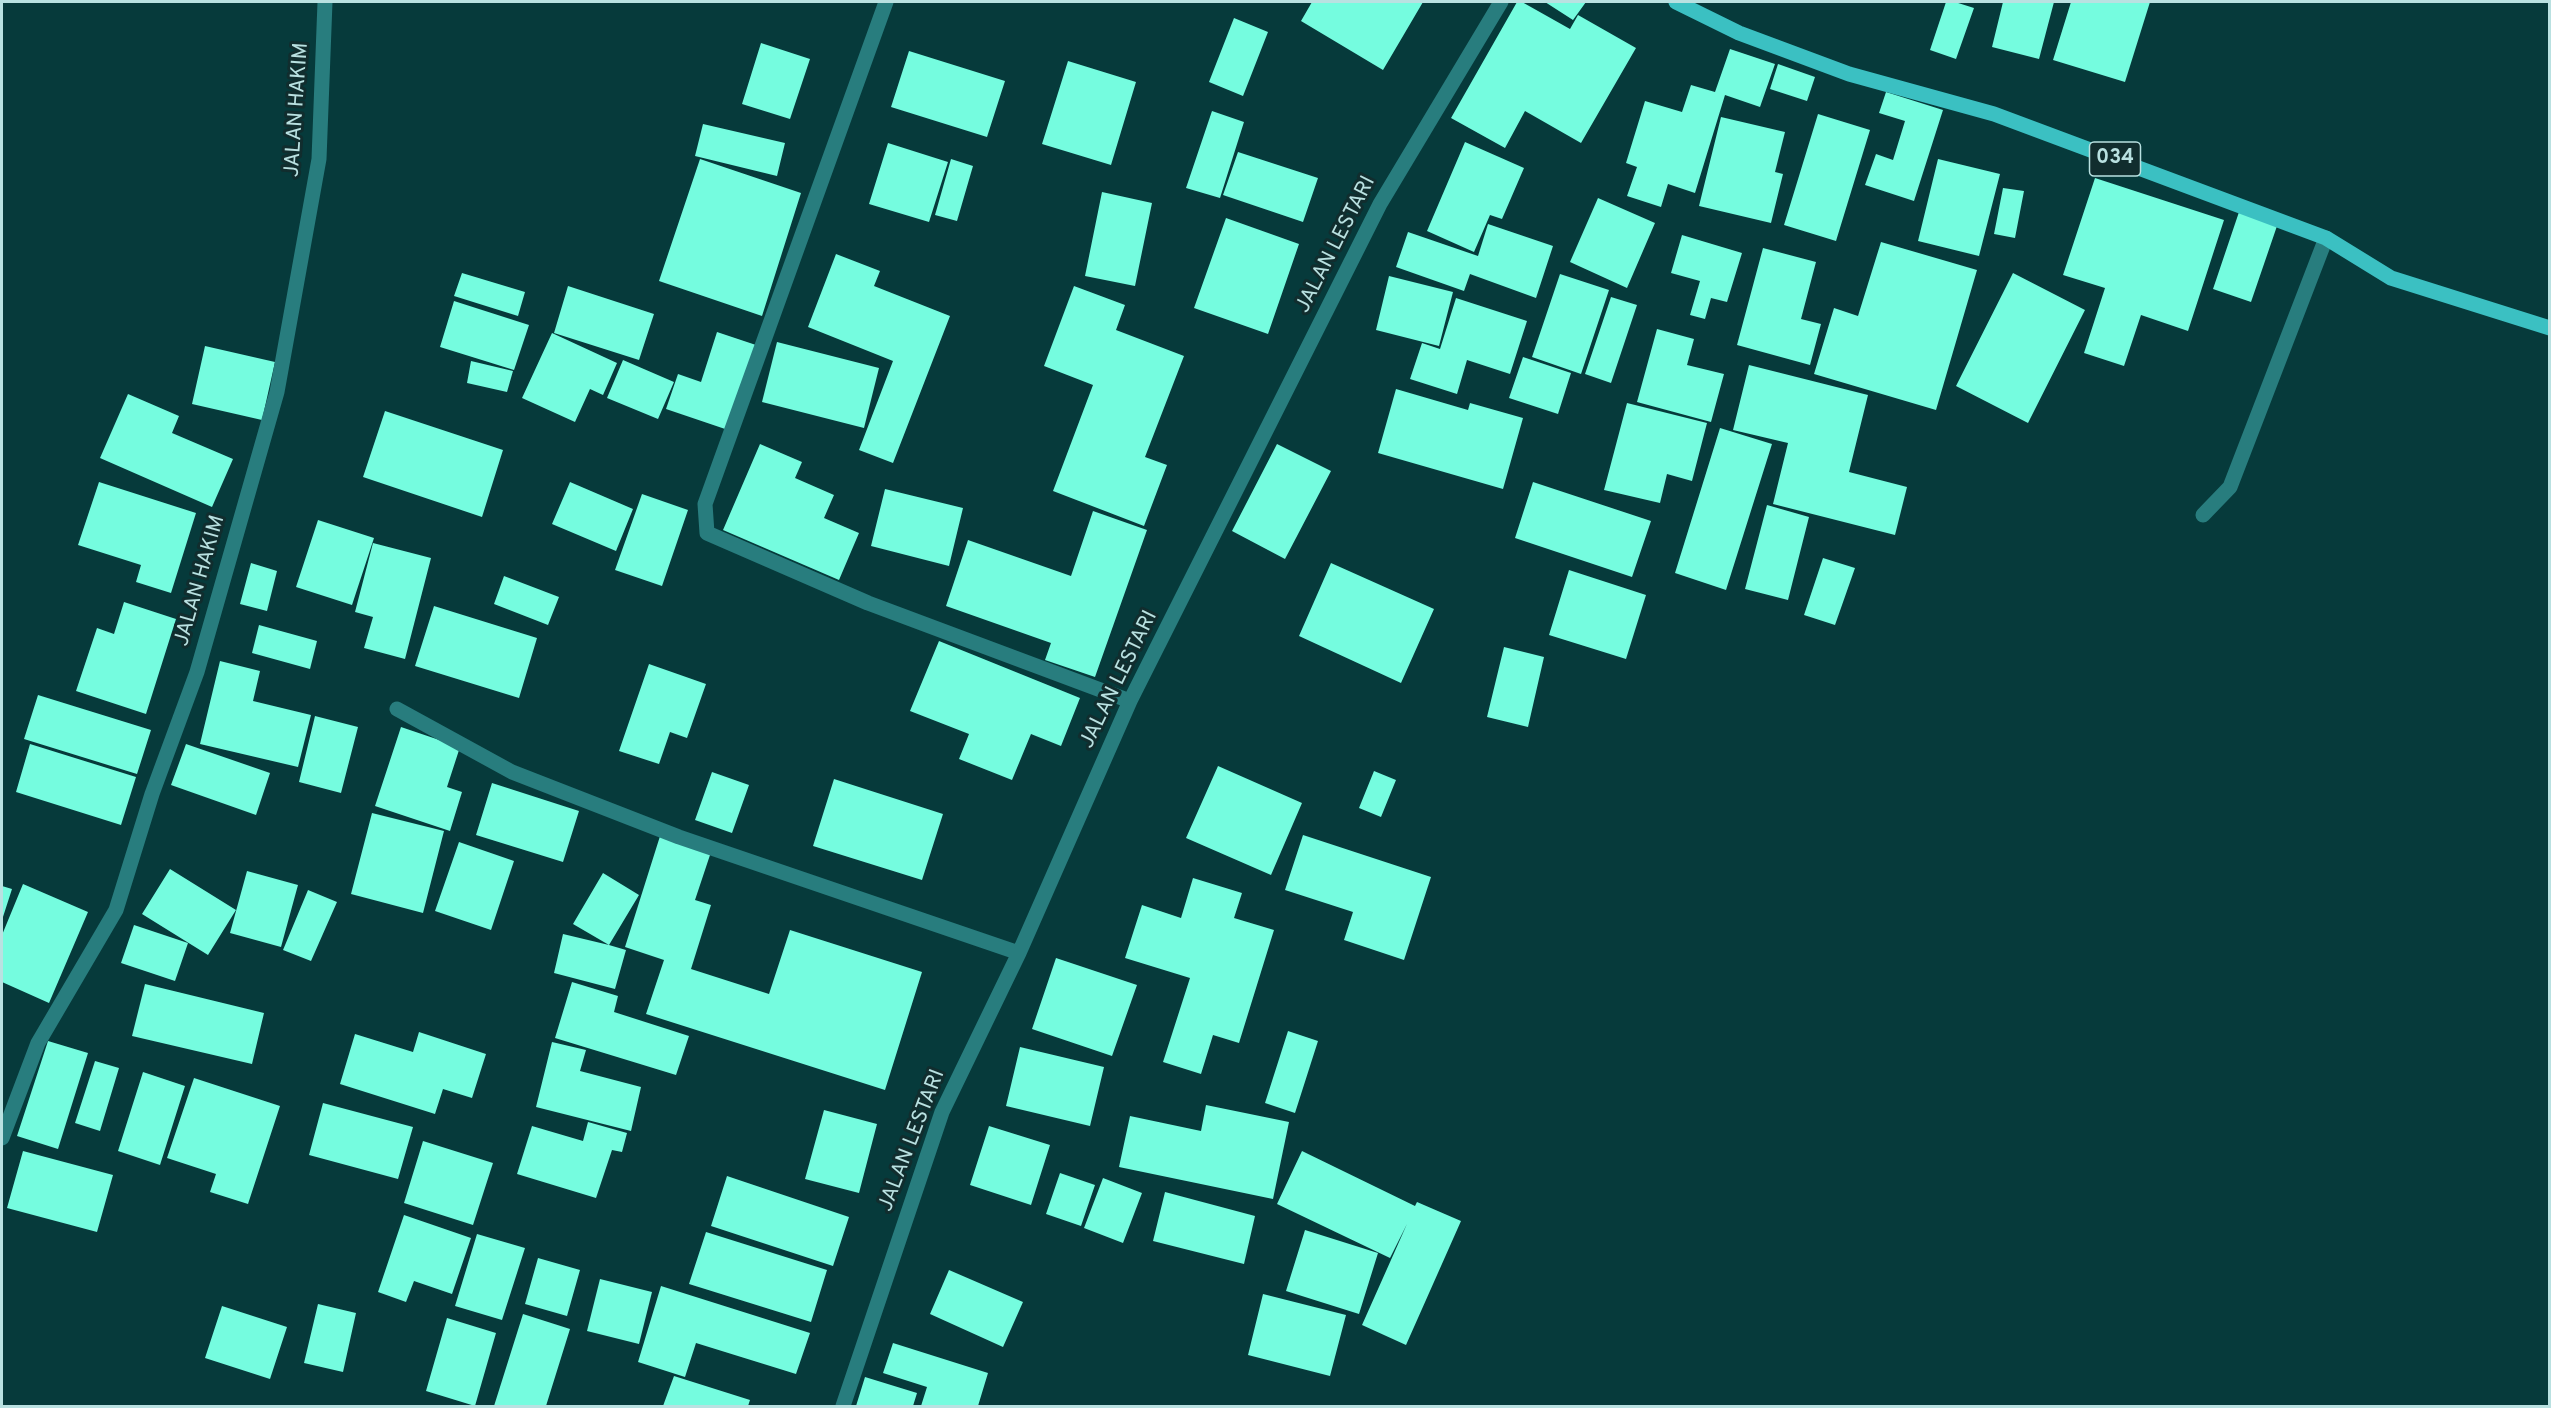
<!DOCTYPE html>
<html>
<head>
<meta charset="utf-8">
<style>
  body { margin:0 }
  #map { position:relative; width:2551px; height:1408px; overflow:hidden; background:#063a3b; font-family:Overpass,sans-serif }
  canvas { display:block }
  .frame { position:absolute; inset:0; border:3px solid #b9e1e1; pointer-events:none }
</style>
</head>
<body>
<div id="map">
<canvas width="2551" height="1408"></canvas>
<div class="frame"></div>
</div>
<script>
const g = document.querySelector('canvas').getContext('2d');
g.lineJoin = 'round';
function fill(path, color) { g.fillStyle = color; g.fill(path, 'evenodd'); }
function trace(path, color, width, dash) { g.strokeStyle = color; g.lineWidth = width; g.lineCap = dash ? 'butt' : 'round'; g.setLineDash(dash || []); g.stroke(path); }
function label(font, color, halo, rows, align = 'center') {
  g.font = font + ' Overpass,sans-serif'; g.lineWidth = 6; g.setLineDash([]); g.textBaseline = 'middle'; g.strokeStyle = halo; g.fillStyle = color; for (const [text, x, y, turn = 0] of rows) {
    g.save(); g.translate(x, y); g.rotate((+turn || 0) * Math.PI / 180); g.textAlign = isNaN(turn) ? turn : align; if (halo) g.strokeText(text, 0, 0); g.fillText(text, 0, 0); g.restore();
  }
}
const building = new Path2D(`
  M1312,2h111l-40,68 -82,-49z
  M1517,2h5l48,27 8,-14 58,33 -55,95 -56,-32 -20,37 -54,-30z
  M1545,2h41l-13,18z
  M1946,2h9l19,6 -18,51 -26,-9z
  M2003,2h51l-15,57 -47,-12z
  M2071,2h79l-25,80 -72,-22z
  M1234,18l34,14 -25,64 -34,-14z
  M761,43l49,16 -20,60 -48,-15z
  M1730,49l45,15 -15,43 -35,-12 -30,98 -27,-9 -7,23 -34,-11 10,-29 -11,-4 19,-62 37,11 9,-27 24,7z
  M909,51l96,30 -18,56 -96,-30z
  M1068,61l68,21 -25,83 -69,-21z
  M1778,64l37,13 -8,24 -37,-12z
  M1886,92l57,18 -29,91 -49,-16 11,-31 17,6 12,-39 -26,-8z
  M1212,111l32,11 -24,76 -34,-10z
  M1818,114l52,16 -34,111 -52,-16z
  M1721,117l64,15 -10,40 8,2 -12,49 -72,-17z
  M703,124l82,19 -8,33 -82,-20z
  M1465,142l59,26 -22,51 -12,-4 -16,37 -47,-21z
  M888,143l60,19 -19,60 -60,-18z
  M1238,152l80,26 -15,44 -80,-27z
  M700,159l101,34 -39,123 -103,-35z
  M951,159l22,7 -16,55 -22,-6z
  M1938,159l62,15 -21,82 -61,-15z
  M2095,178l129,42 -36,111 -47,-16 -17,51 -40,-13 21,-65 -42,-13z
  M2003,188l21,3 -9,47 -21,-4z
  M1102,192l50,11 -17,83 -50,-10z
  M1598,198l57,25 -28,65 -57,-26z
  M2239,212l38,14 -26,76 -38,-13z
  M1226,218l73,26 -31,90 -74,-26z
  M1488,224l65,22 -17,52 -66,-24 -6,17 -68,-24 12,-35 70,24z
  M1682,235l60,18 -15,49 -16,-4 -6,21 -15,-4 10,-34 -29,-8z
  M1881,242l96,28 -41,140 -122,-36 20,-66 24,8z
  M1763,248l53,14 -15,57 20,5 -11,41 -73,-20z
  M836,254l44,17 -6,15 76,30 -57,147 -34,-13 34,-89 -85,-34z
  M462,273l63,19 -7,24 -64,-20z
  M2013,273l72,37 -57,113 -72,-37z
  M1560,274l49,16 -28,84 -49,-17z
  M1389,276l64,16 -14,54 -63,-16z
  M568,286l86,28 -15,46 -85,-27z
  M1074,286l51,19 -9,25 68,26 -39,101 22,8 -23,61 -91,-35 40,-106 -49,-19z
  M1611,297l26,8 -26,78 -26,-9z
  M1456,298l71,23 -17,53 -43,-14 -10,34 -47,-15 12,-36 18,6z
  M454,301l75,24 -15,45 -74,-23z
  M1657,329l37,10 -7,26 37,9 -13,48 -74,-20z
  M717,332l42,14 -28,85 -65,-22 12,-35 23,8z
  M552,333l65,30 -14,32 -13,-6 -15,33 -53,-24z
  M777,342l102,26 -15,60 -102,-26z
  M205,346l70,16 -13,58 -70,-16z
  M1523,357l48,16 -13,41 -49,-16z
  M623,360l51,22 -16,37 -51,-21z
  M471,361l42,10 -6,21 -40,-9z
  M1749,365l119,30 -19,77 58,15 -12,48 -122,-31 15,-61 -55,-13z
  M1396,389l72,21 2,-7 53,15 -20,71 -125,-36z
  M128,394l51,22 -7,17 61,26 -21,48 -112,-49z
  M1627,403l80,20 -15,58 -25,-7 -7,29 -56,-13z
  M385,411l118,39 -21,67 -119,-40z
  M1720,428l52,16 -46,146 -51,-17z
  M760,444l42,18 -7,16 39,17 -10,23 35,15 -20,47 -116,-50z
  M1277,444l54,27 -46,88 -53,-28z
  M99,482l97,31 -25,80 -35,-11 5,-17 -63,-20z
  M570,482l63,27 -17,42 -64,-27z
  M1533,482l118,39 -19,56 -117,-39z
  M885,489l78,19 -14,58 -78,-20z
  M642,494l46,16 -26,76 -47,-16z
  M1767,505l42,12 -21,83 -43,-11z
  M1093,511l54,19 -52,147 -50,-17 6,-17 -105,-37 22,-66 103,36z
  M318,520l56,18 -22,67 -56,-18z
  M373,543l58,15 -26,101 -41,-11 9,-31 -18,-5z
  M1823,558l32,10 -20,57 -31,-10z
  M251,563l26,8 -10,40 -27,-7z
  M1331,563l103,46 -33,74 -102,-47z
  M1569,570l77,25 -20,64 -77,-24z
  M504,576l55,21 -11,28 -54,-21z
  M124,602l52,17 -30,95 -70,-23 21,-63 17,6z
  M434,606l103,32 -18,60 -104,-32z
  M259,625l58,16 -7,28 -58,-16z
  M939,641l141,57 -19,48 -30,-12 -19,46 -53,-21 10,-25 -59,-23z
  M1504,647l40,10 -16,70 -41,-10z
  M220,661l40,10 -7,30 58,14 -13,52 -98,-23z
  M649,664l57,20 -19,54 -17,-6 -11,32 -40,-13z
  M38,695l113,35 -14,44 -113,-35z
  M315,716l43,11 -17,66 -42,-11z
  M401,727l59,20 -13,40 15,5 -12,39 -75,-25z
  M30,744l106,33 -15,48 -105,-33z
  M186,744l84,29 -14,42 -85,-30z
  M1218,766l84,37 -31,72 -85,-37z
  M1374,771l22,9 -15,37 -22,-9z
  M712,772l37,13 -17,48 -37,-13z
  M834,779l109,35 -21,66 -109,-34z
  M492,783l87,28 -16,51 -87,-27z
  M372,813l72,18 -21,82 -72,-19z
  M661,833l51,16 -17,51 16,5 -20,64 78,25 21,-64 132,42 -37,118 -239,-76 18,-54 -39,-13z
  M1303,835l128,42 -27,83 -60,-20 9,-28 -68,-22z
  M459,842l55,19 -23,69 -56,-19z
  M170,869l66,41 -28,45 -66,-41z
  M247,871l51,14 -17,62 -51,-14z
  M603,873l36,22 -30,50 17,5 -11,39 -61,-16 9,-39 46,11 -36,-21z
  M1193,878l49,15 -8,25 40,12 -35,113 -26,-8 -12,39 -38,-12 27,-84 -65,-20 17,-53 39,13z
  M23,884l65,28 -39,91 -47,-21v-47z
  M2,886l10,3 -10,31z
  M308,890l29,12 -26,59 -28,-11z
  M134,925l54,18 -13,38 -54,-18z
  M1056,958l81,27 -25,71 -80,-27z
  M572,982l46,14 -4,16 75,24 -13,39 -121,-37z
  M145,984l119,29 -12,51 -120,-28z
  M1288,1031l30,10 -23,72 -30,-10z
  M419,1032l67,22 -14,44 -29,-9 -8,25 -95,-30 15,-50 58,18z
  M48,1041l40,12 -30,96 -41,-13z
  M552,1042l34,8 -6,21 61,16 -10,44 -95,-24z
  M1020,1047l84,20 -14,59 -84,-20z
  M95,1061l24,7 -19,63 -25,-8z
  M143,1072l42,14 -25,79 -42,-14z
  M194,1078l86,28 -32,98 -38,-12 6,-18 -49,-16z
  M323,1103l90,24 -15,52 -89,-24z
  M1206,1105l83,17 -16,77 -154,-32 11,-51 71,15z
  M824,1110l53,14 -18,69 -54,-14z
  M588,1122l39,11 -5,19 -10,-2 -16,48 -79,-24 15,-48 51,15z
  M989,1126l61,19 -19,60 -61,-20z
  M423,1141l70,22 -20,62 -69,-22z
  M23,1151l90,24 -16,57 -90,-24z
  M1302,1151l113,55 2,-4 44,19 -55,124 -44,-20 45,-101 -17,34 -113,-54z
  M1060,1173l35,12 -14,41 -35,-12z
  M727,1176l122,41 -16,49 -122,-40z
  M1103,1178l39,15 -19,50 -39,-15z
  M1165,1192l90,24 -11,48 -91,-23z
  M404,1215l67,23 -19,56 -38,-13 -8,21 -28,-10z
  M1305,1230l73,23 -19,61 -73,-23z
  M706,1232l121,38 -16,52 -122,-38z
  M477,1234l48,14 -23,72 -47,-14z
  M538,1258l42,12 -13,46 -42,-12z
  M949,1270l74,32 -20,45 -73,-33z
  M600,1279l52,13 -13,52 -52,-13z
  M661,1286l149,47 -14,41 -100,-31 -11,34 -47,-15z
  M1263,1294l83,21 -16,61 -82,-21z
  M318,1304l38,9 -13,59 -39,-9z
  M222,1306l65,21 -17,52 -65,-21z
  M523,1314l47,15 -24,77h-52z
  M447,1318l49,15 -21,73 -49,-15z
  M893,1343l95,30 -10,33h-57l6,-19 -44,-14z
  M674,1376l76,24 -2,6h-85z
  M865,1377l52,16 -4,13h-57z`);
const minor = new Path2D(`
  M886,2l-181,502 2,29 161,70 262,98
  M2203,515l27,-28 96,-249
  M397,709l115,63 167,65 340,116
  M2,1138l36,-95 78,-133 36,-116 45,-122 80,-280 42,-233 6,-157
  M843,1406l99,-294 77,-159 111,-252 250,-497 121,-202`);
const major = new Path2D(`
  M1676,2l63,31 110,41 145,40 332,124 65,40 159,50`);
const shields = [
  [2115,159,51]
];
const shieldNames = [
  ["034",2115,159]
];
const streetNames = [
  ["JALAN HAKIM",298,110,-86],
  ["JALAN LESTARI",1337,245,-63],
  ["JALAN HAKIM",201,581,-74],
  ["JALAN LESTARI",1120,680,-64],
  ["JALAN LESTARI",913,1141,-69]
];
fill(building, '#75fcdf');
trace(minor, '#287d7e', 15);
trace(major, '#3bc0c2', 15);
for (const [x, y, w] of shields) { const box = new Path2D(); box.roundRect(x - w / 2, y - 17, w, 34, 4.5); g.fillStyle = '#112d2e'; g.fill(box); trace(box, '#b9e1e1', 1.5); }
label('bold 20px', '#b9e1e1', null, shieldNames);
label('21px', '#b9e1e1', '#112d2e', streetNames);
</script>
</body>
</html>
